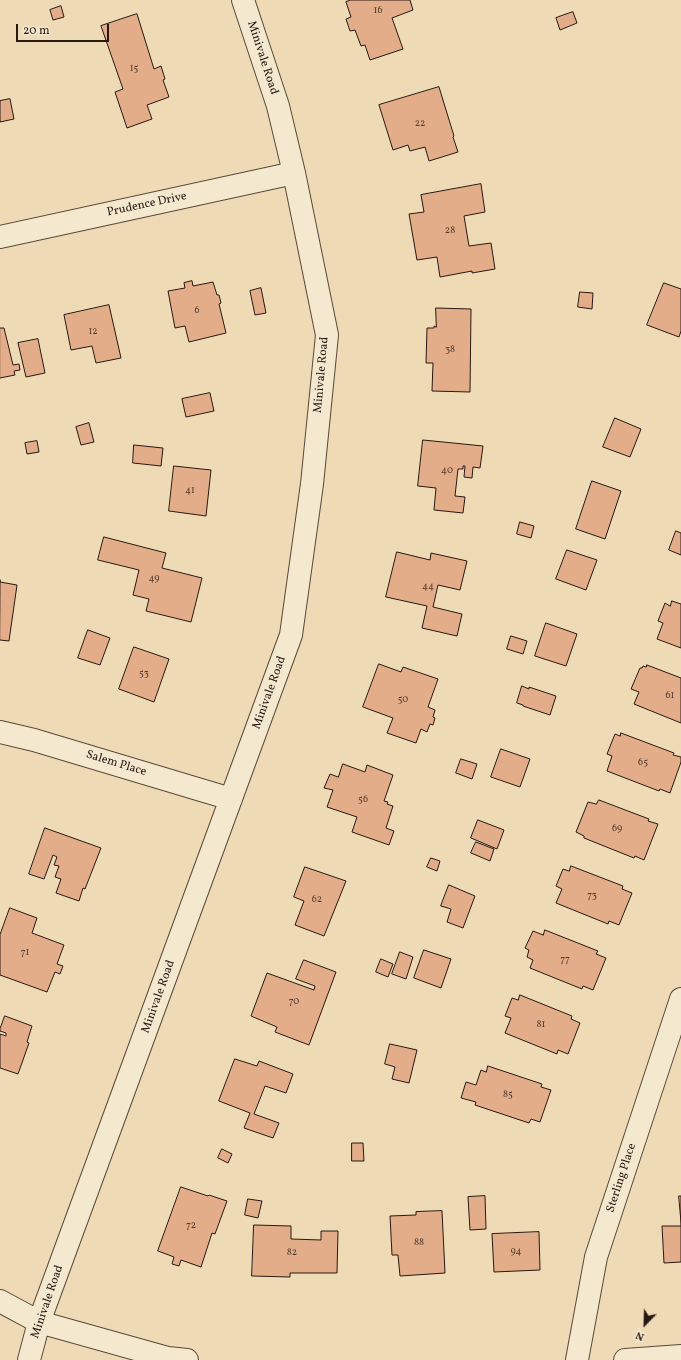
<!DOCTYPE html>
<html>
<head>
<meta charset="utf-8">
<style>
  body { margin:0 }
  #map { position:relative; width:681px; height:1360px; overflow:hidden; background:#eedbb5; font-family:Vollkorn,serif }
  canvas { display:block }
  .north { position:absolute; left:625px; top:1304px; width:40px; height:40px; -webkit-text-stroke:3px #f4e8cf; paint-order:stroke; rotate:203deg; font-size:11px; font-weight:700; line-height:16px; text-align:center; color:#281812 }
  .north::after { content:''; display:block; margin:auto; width:14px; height:18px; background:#281812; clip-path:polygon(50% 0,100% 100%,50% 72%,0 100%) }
  .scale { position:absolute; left:16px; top:24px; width:93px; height:18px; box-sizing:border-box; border:2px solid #281812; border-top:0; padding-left:5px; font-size:12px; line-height:14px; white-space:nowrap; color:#281812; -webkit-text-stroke:3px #f4e8cf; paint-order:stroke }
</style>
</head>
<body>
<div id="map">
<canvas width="681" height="1360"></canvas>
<div class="north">N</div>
<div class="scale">20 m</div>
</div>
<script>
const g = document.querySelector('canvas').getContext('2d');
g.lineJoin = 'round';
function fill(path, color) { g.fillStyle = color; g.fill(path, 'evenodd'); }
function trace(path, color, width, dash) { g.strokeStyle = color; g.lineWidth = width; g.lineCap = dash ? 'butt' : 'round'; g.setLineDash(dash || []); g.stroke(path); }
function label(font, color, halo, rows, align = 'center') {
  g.font = font + ' Vollkorn,serif'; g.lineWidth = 3.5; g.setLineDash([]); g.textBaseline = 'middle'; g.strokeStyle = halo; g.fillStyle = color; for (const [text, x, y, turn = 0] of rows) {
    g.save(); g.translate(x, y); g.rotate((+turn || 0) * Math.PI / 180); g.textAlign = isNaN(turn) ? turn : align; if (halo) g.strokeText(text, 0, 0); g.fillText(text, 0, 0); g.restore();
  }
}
const building = new Path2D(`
  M351,0h59l3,10 -21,8 11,31 -33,11 -5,-15 -4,1 -6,-16 -5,1 -4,-12 5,-2 -5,-15z
  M61,6l3,11 -11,3 -3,-10z
  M573,12l4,11 -17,7 -4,-12z
  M137,14l17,55 7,-3 4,13 -2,1 6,17 -22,8 5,14 -25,9 -12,-36 8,-3 -22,-63z
  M439,87l15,49 -1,1 5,15 -29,9 -4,-14 -15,4 -2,-6 -15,5 -14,-45z
  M10,99l4,20 -14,3v-21z
  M481,184l4,28 -21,4 5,30 22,-3 4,26 -23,4v-2l-32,6 -3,-20 -20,3 -8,-46 15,-2 -3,-17z
  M192,281l1,5 20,-4 4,13h2l2,8 -2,1 7,29 -37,9 -4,-16 -10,2 -7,-37 17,-3 -1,-5z
  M664,283l17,6v42l-2,6 -32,-12z
  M261,288l5,25 -11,2 -5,-24z
  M580,292l13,1 -1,16 -14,-2z
  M109,305l12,53 -25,5 -4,-17 -21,4 -7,-35z
  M436,308l35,1 -1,83 -38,-1 1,-28h-7l1,-35h7v-2l2,1z
  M0,328h4l9,37 6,-1 1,6 -6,1 1,4 -15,3z
  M38,339l7,34 -19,4 -8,-34z
  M210,393l4,18 -28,6 -4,-18z
  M615,418l26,11 -11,28 -27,-10z
  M89,423l5,19 -13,3 -5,-18z
  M423,440l60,6 -3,22 -7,-1 -1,11 -8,-1 1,-11h-2v3h-5l-3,27 10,1 -2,16 -29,-3 2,-22 -18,-2z
  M37,441l2,11 -12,2 -2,-11z
  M134,445l29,3 -2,18 -28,-3z
  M174,466l37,4 -5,46 -37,-5z
  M592,481l29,10 -16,48 -29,-10z
  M520,522l14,4 -3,12 -14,-4z
  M676,531l5,2v22l-12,-5z
  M104,537l62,16 -4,15 40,10 -11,44 -45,-11 3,-12 -16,-4 6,-25 -41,-10z
  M567,550l30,10 -11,30 -30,-11z
  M397,552l33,8 1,-7 36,8 -7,29 -22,-5 -5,22 29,7 -5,22 -35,-8 5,-22 -41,-9z
  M0,580v2l17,3 -8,56 -9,-1z
  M672,601l9,3v44l-24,-9 6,-16 -5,-2 7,-18 5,3z
  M546,623l31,11 -11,32 -31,-10z
  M88,630l22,8 -10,27 -22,-7z
  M511,636l16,5 -4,13 -16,-5z
  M134,647l35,12 -15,43 -35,-13z
  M379,664l22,8 2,-5 35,12 -10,28 7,3 -2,7 2,1 -2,7 -3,-1 -3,8 -6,-3 -5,14 -29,-10 6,-15 -30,-11z
  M647,665l34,13v45l-47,-19 5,-12 -8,-3 9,-21h2l1,-2 3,1z
  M522,686l7,3v-2l27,9 -6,19 -27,-9v-1l-6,-2z
  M621,733l53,20 -1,2 8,2v5l-11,31 -10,-4 -1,2 -52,-20 5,-15 -5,-2 8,-20 5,2z
  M501,749l29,10 -10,28 -29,-10z
  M461,759l16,5 -5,15 -16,-6z
  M343,764l22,8 2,-7 26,10 -9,26 4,1 -1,2 6,2 -7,22 8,3 -5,14 -37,-13 5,-15 -30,-10 6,-17 -9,-2 6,-14 8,3z
  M599,800l50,19 -1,2 10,3 -14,36 -9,-4 -1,2 -50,-20v-2l-8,-4 12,-30 8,2z
  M478,820l26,10 -7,19 -26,-11z
  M45,828l56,20 -16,41 -2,-1 -4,13 -23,-8 5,-14 -6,-2 4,-11 -5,-1 3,-8 -4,-2 -9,24 -15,-5z
  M476,842l18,7 -4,12 -19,-8z
  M431,858l9,3 -3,10 -10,-4z
  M571,866l52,20 -1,3 10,4 -13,32 -10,-4 -1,3 -52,-21 6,-14 -6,-3 7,-17 6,2z
  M305,867l41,14 -22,55 -29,-11 9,-24 -10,-4z
  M449,885l26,11 -12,32 -16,-6 4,-13 -10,-3z
  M10,908l27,10 -5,15 32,12 -7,19 6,2 -3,8 -5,-2 -8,20 -47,-17v-40z
  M545,930l53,21 -2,3 10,4 -13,32 -10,-4 -1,3 -52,-21 3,-8 -6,-3 2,-7 -4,-2 8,-17 10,4z
  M424,950l27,9 -10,29 -27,-10z
  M400,952l13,5 -7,22 -14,-5z
  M381,959l12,5 -5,13 -12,-5z
  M304,960l32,12 -27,73 -34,-13 2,-5 -26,-11 16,-43 47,17 1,-4 -19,-7z
  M520,995l52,21 -1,3 9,4 -12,31 -10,-4 -1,4 -52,-21 6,-15 -6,-2 7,-18 6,2z
  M5,1016l27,10 -5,16 2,1 -11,31 -18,-6v-34l6,2v-3l-6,-2v-2z
  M390,1044l27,6 -8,33 -17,-4 3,-12 -10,-3z
  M235,1059l22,7 2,-5 34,13 -7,19 -21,-7 -11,28 25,9 -6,15 -29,-10 6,-15 -31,-12z
  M488,1066l54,18 -1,3 10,3 -11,32 -9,-3 -2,4 -54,-18 1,-3 -15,-4 5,-16 10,3 5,-15 5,2z
  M352,1143h11l1,18h-12z
  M222,1149l10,5 -4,9 -10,-5z
  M181,1187l27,9 1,-1 18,6 -12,33 -3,-1 -11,34 -20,-7 -2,6 -7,-2 2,-7 -16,-6z
  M485,1196l1,33 -16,1 -2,-33z
  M679,1196h2v66l-17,1 -2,-37h19z
  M248,1199l14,2 -4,17 -13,-3z
  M442,1211l3,62 -45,3 -2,-21h-6l-2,-39 26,-1v-3z
  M254,1225l37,1v13l30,1v-9h17l-1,42h-47v4l-38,-1z
  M539,1232l1,38 -46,2 -2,-38z`);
const street = new Path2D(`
  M0,237l294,-64
  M0,732l34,8 197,59
  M0,1301l39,21 129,36 19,2
  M29,1360l10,-38 252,-687 21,-151 15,-149 -33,-162 -16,-67 -35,-106
  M577,1360l19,-103 85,-258
  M625,1360l56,-4`);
const numberNames = [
  ["16",378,11],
  ["15",134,69],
  ["22",420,124],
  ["28",450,231],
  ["6",197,311],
  ["12",93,332],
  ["38",450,350],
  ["40",447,471],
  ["41",190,491],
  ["49",154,579],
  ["44",428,587],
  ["53",144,674],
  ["61",670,696],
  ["50",403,700],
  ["65",643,763],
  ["56",363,800],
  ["69",617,829],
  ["73",592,896],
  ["62",317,900],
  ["71",25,953],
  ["77",565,960],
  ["70",294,1002],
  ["81",541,1025],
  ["85",508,1095],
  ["72",191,1226],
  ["88",419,1243],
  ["94",516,1252],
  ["82",292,1253]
];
const streetNames = [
  ["Minivale Road",262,58,72],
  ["Prudence Drive",147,205,-12],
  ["Minivale Road",322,375,-85],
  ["Minivale Road",270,693,-70],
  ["Salem Place",116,764,17],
  ["Minivale Road",159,997,-70],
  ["Sterling Place",622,1178,-72],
  ["Minivale Road",48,1302,-71]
];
fill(building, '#e2ad88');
trace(building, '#281812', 1);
trace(street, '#5a493b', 24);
trace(street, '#f4e8cf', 22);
label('10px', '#563d30', null, numberNames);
label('12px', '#281812', '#f4e8cf', streetNames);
</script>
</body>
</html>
